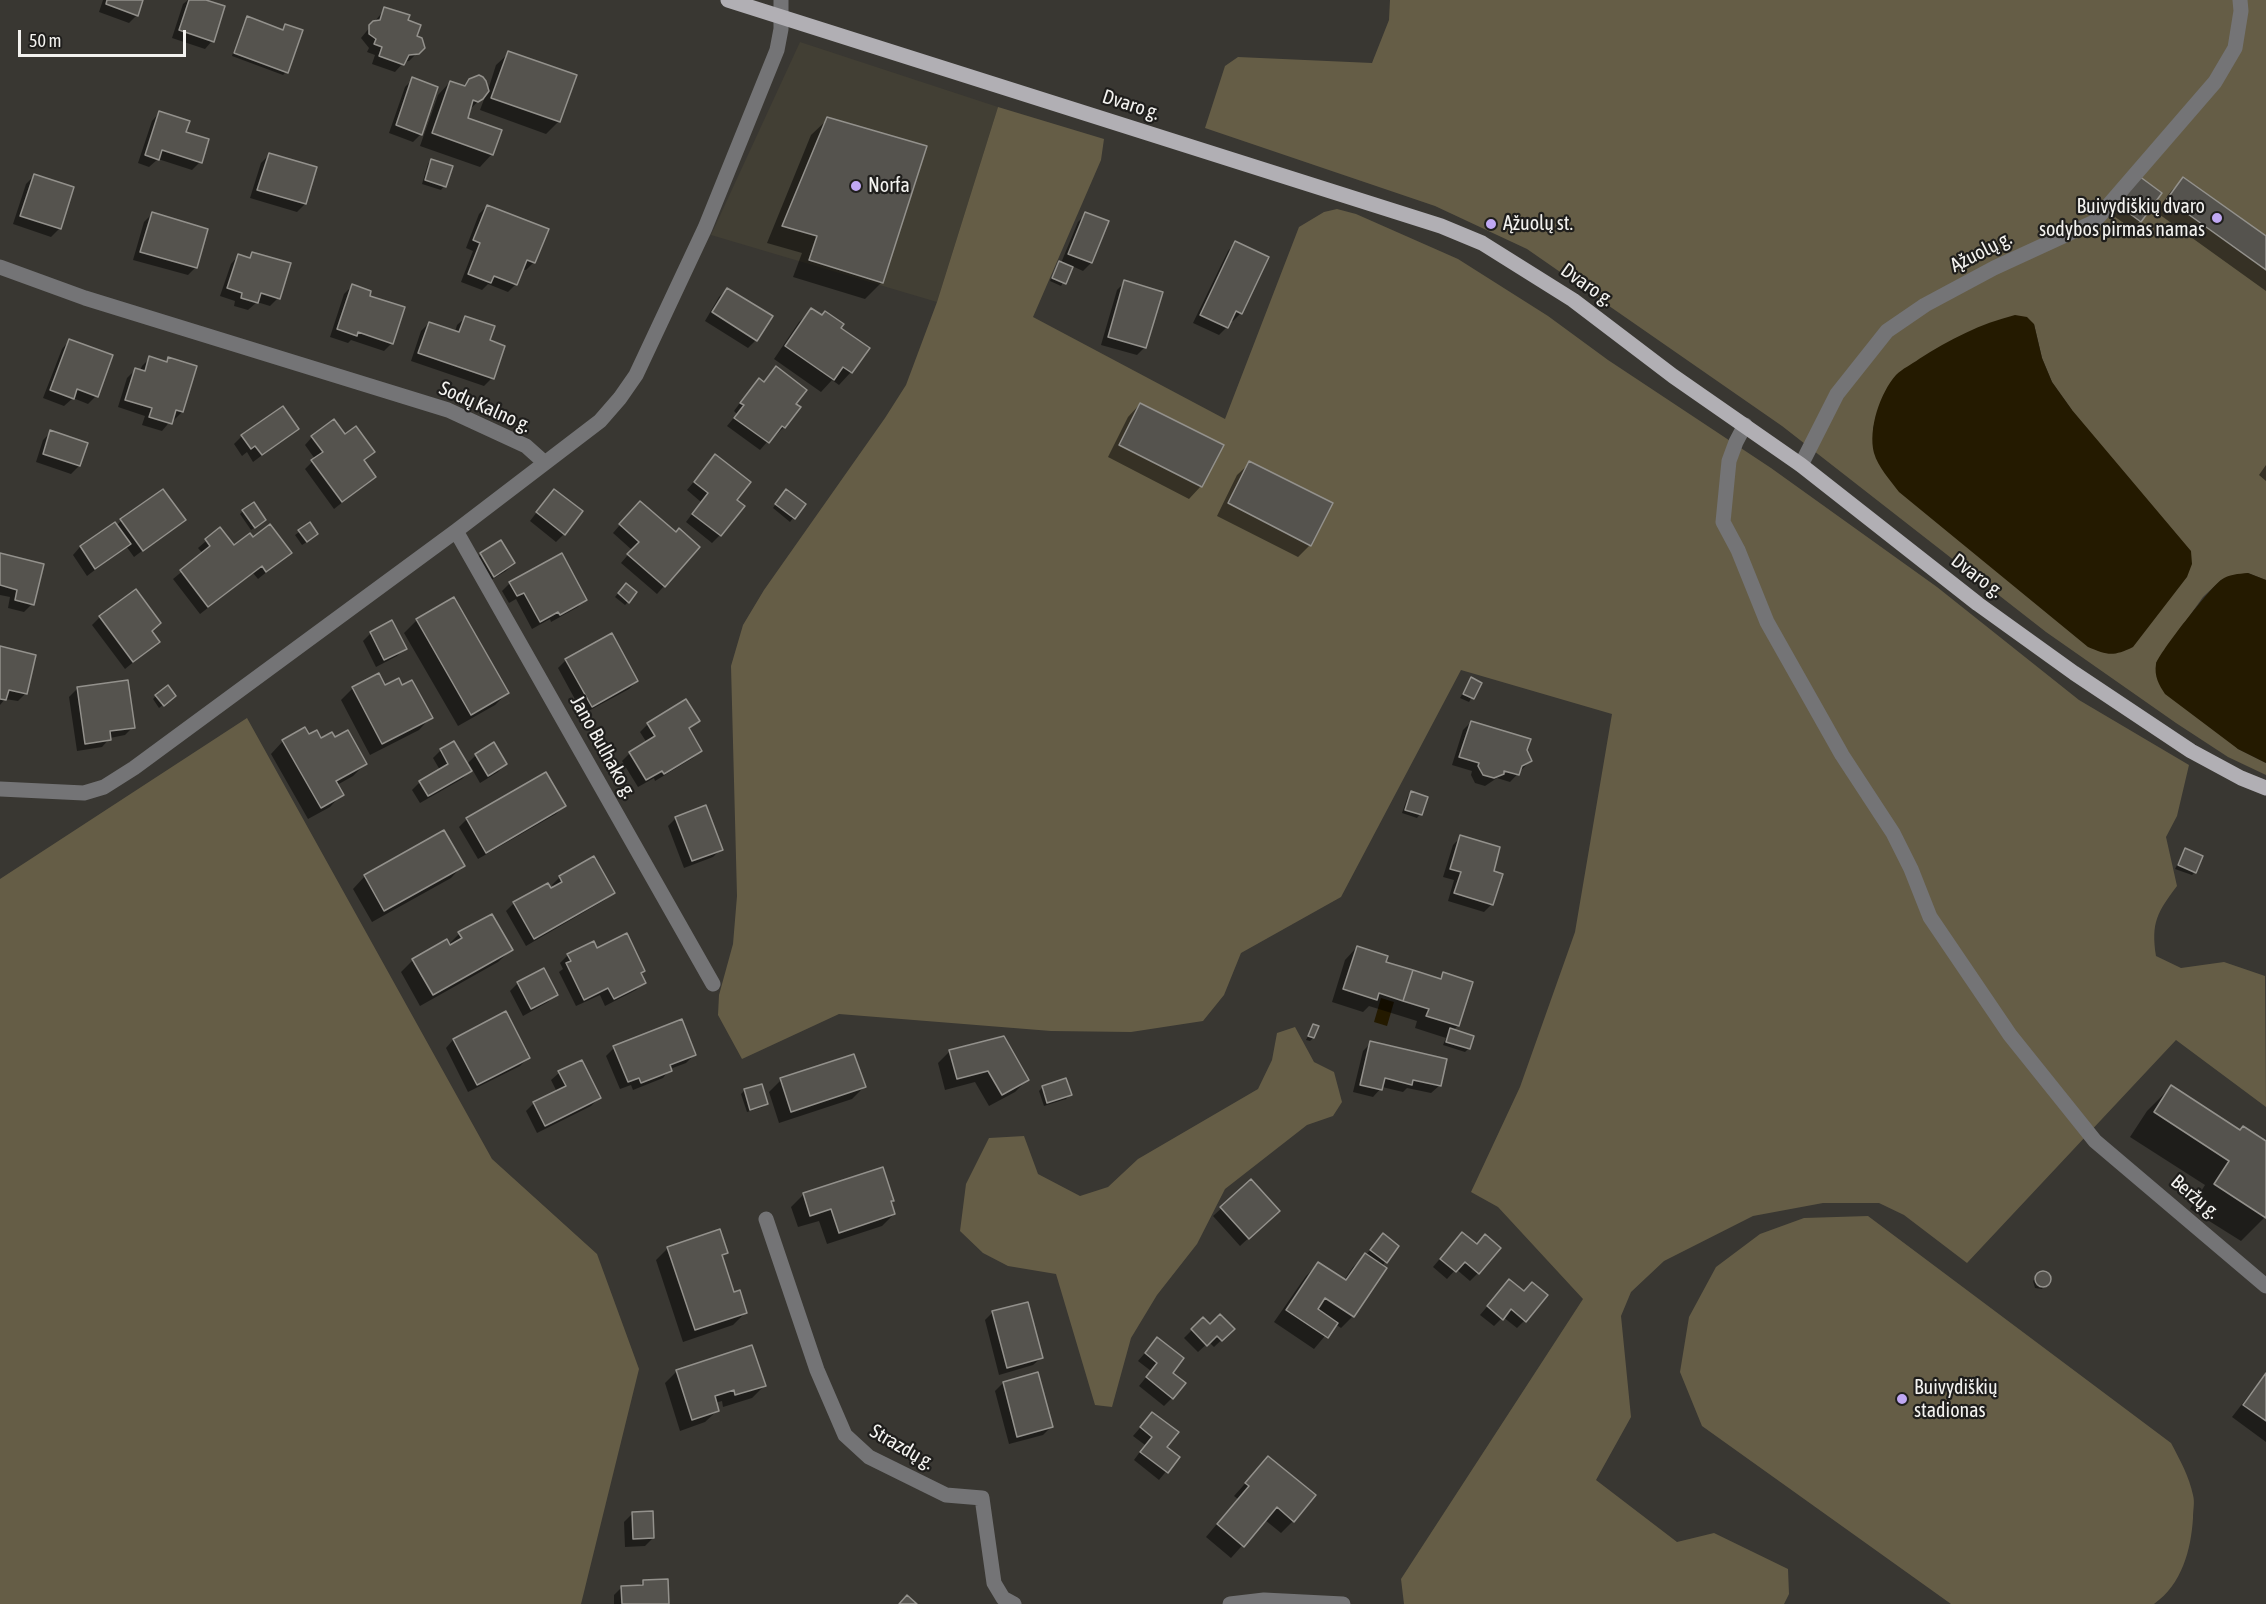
<!DOCTYPE html>
<html>
<head>
<meta charset="utf-8">
<style>
  body { margin:0 }
  #map { position:relative; width:2266px; height:1604px; overflow:hidden; background:#393732; font-family:"Asap Condensed",sans-serif }
  canvas { display:block }
  .scale { position:absolute; left:18px; top:30px; width:168px; height:27px; box-sizing:border-box; border:3px solid #f4f3f0; border-top:0; padding-left:8px; font-size:18px; line-height:21px; white-space:nowrap; color:#f4f3f0; -webkit-text-stroke:4px #1f1e1c; paint-order:stroke }
</style>
</head>
<body>
<div id="map">
<canvas width="2266" height="1604"></canvas>
<div class="scale">50 m</div>
</div>
<script>
const g = document.querySelector('canvas').getContext('2d');
g.lineJoin = 'round';
function fill(path, color) { g.fillStyle = color; g.fill(path, 'evenodd'); }
function trace(path, color, width, dash) { g.strokeStyle = color; g.lineWidth = width; g.lineCap = dash ? 'butt' : 'round'; g.setLineDash(dash || []); g.stroke(path); }
function label(font, color, halo, rows, align = 'center') {
  g.font = font + ' "Asap Condensed",sans-serif'; g.lineWidth = 4.5; g.setLineDash([]); g.textBaseline = 'middle'; g.strokeStyle = halo; g.fillStyle = color; for (const [text, x, y, turn = 0] of rows) {
    g.save(); g.translate(x, y); g.rotate((+turn || 0) * Math.PI / 180); g.textAlign = isNaN(turn) ? turn : align; if (halo) g.strokeText(text, 0, 0); g.fillText(text, 0, 0); g.restore();
  }
}
const built = new Path2D(`
  M800,42l198,65 -61,195 -226,-67z`);
const green = new Path2D(`
  M1390,0h876v580l-18,-7 -27,7 -18,17 -47,66 82,86 28,14v12l-38,-18 -52,-34 -130,-91 -264,-206 -255,-177 -92,-43 -230,-78 20,-62 13,-9 134,6 17,-43zM2034,324l8,34 10,24 20,28 -198,43 -1,-25 11,-34z
  M998,107l106,32 -3,21 -68,157 192,102 74,-192 25,-15 13,-3 19,5 102,45 90,57 60,44 163,108 166,119 142,113 110,65 -12,51 -11,21 11,49c-20,27 -26,36 -21,70l25,12 43,-6 41,14 1,131 -90,-67 -209,223 -63,-48 -25,-12h-56l-70,13 -89,45 -33,31 -10,24 10,101 -35,63 81,62 37,-9 74,36 1,25 -5,10h-380l-3,-25 182,-280 -85,-92 -27,-15 49,-105 55,-155 37,-218 -151,-44 -120,227 -100,56 -17,42 -21,26 -72,11 -80,-1 -212,-17 -97,45 -24,-44 1,-20 14,-51 4,-48 -6,-230 12,-41 21,-35 121,-172 21,-33 31,-83z
  M247,718l245,441 105,95 42,115 -58,235h-581v-725z
  M1295,1027l19,35 20,10 8,30 -9,14 -26,9 -82,64 -28,55 -40,51 -26,43 -19,69 -17,-2 -39,-131 -48,-8 -25,-13 -23,-22 6,-47 23,-46 35,-2 14,38 42,22 28,-9 30,-28 120,-70 14,-29 5,-27z
  M1868,1216l303,227c9,17 18,33 22,52 2,7 0,15 0,23 -2,32 -11,66 -39,86h-203l-249,-178 -22,-54 9,-55 27,-50 44,-33 44,-16z`);
const water = new Path2D(`
  M2015,315l12,2 7,7 8,34 10,24 20,28 119,141 1,13 -5,13 -54,70c-20,10 -26,8 -45,0l-189,-155c-9,-12 -21,-25 -25,-39 -6,-24 6,-60 22,-78 6,-6 16,-11 23,-16 31,-20 61,-35 96,-44z
  M2248,573l18,7v183l-28,-14 -73,-55c-6,-9 -11,-18 -9,-30 3,-11 54,-76 65,-84 8,-6 17,-6 27,-7z
  M1381,998l13,4 -7,24 -13,-4z`);
const shadow = new Path2D(`
  M103,0h39l-5,15 -8,8 -30,-11z
  M188,0h14l10,41 -7,8 -33,-11 11,-34z
  M385,9l22,12 8,16 8,10 -14,14 -5,1 -9,10 -23,-8 3,-9 -8,-3 2,-4 -8,-10z
  M247,18l35,13 4,-6v47l-3,3 -51,-19 12,-34z
  M509,53l66,23 -17,46 -12,12 -66,-24 6,-16 -18,17 -2,8 26,35 -12,13 -60,-21 18,-51 12,-13 13,5 7,-6 18,9 8,-25z
  M413,79l8,55 -8,8 -24,-9 16,-46z
  M159,113l41,49 -8,8 -34,-11 -9,8 -11,-4 14,-42z
  M828,119l54,163 -17,17 -72,-22 9,-24 -35,-10 44,-108z
  M269,155l46,13 -10,36 -8,8 -47,-14 11,-35z
  M431,160l13,26 -3,4 -19,-6 6,-20z
  M34,176l38,12 -13,41 -8,8 -38,-13 13,-40z
  M2184,179l82,59v53l-110,-79 15,-21z
  M2131,186l9,35 -8,8 -21,-15z
  M487,206l47,56 -8,8 -4,-1 -6,15 -8,8 -20,-8 -6,6 -21,-8 12,-31 -7,-3 13,-34z
  M152,214l44,53 -8,8 -55,-15 11,-38z
  M1086,214l21,8 -16,41 -8,8 -11,-5 -11,20 -11,-5 6,-14 5,-4 17,-41z
  M1235,243l6,70 -8,8 -3,-1 -3,7 -8,8 -26,-12 35,-72z
  M253,253l25,45 -8,8 -13,-4 -9,8 -14,-4 1,-5 -15,-5 11,-32 7,-8 10,3z
  M1125,282l20,65 -8,8 -36,-10 16,-55z
  M352,286l16,11 24,46 -8,8 -33,-11 -3,3 -18,-6 14,-43z
  M727,289l29,51 -8,8 -43,-27 14,-24z
  M812,310l56,38 -17,24 -12,13 -7,-5 -11,12 -47,-33 25,-37z
  M465,318l23,23 4,37 -8,8 -73,-25 10,-30 8,-8 26,9 2,-7z
  M69,341l27,55 -8,8 -15,-6 -9,8 -21,-8 19,-49z
  M150,358l15,5 4,-4 13,53 -8,8 -2,-1 -10,12 -20,-6 3,-9 -27,-9 9,-29 8,-8 5,1 2,-5z
  M776,368l18,36 -10,23 -8,8 -2,-1 -14,16 -33,-24 10,-12 -3,-3 18,-24 7,-7 4,2z
  M1140,404l82,42 -21,40 -12,13 -81,-42 20,-40z
  M297,429l-44,33 -6,-10 -5,4 -8,-12 8,-8z
  M51,432l28,34 -8,8 -35,-12 7,-22z
  M345,436l28,15 -10,10 11,16 -40,32 -29,-40 10,-10 -10,-14 7,-8z
  M715,456l20,45 -15,34 -8,8 -26,-21 15,-20 -14,-12z
  M1250,463l60,82 -12,12 -81,-41 20,-41z
  M2266,465v16l-7,-6z
  M783,494l21,10 -14,18 -17,-14z
  M547,499l17,35 -8,8 -26,-21z
  M243,511l18,12 -10,7 -11,-16z
  M632,511l32,75 -7,8 -36,-31 11,-13 -19,-17z
  M184,519l-50,38 -8,-11 -39,30 -14,-21 7,-8 34,-23 2,2 5,-5z
  M310,524l3,14 -11,7 -7,-10z
  M220,529l14,18 19,-8 37,14 -32,26 -5,-6 -53,41 -27,-35 30,-25 -5,-6z
  M500,542l13,21 -7,8 -20,12 -13,-21 8,-8z
  M0,554l32,50 -8,8 -16,-4 2,-11 -10,-2z
  M510,583l75,16 -7,8 -27,15 -1,-3 -18,10 -16,-30 -7,4 -7,-12z
  M623,588l5,14 -3,3 -10,-8z
  M453,599l54,94 -12,12 -37,21 -54,-93 13,-13z
  M100,617l51,15 7,10 -33,27 -33,-44z
  M392,622l13,26 -8,8 -21,11 -13,-26 8,-8z
  M0,648l26,45 -8,8 -13,-2 -5,6z
  M566,660l71,21 -8,8 -46,25 -25,-46z
  M1471,679l9,4 -11,19 -9,-4z
  M402,687l29,30 -12,13 -49,25 -29,-55 12,-12z
  M77,689l56,38 -8,8 -15,3 -8,9 -25,4 -8,-54z
  M156,696l14,3 -11,9 -6,-9z
  M698,721l-10,9 13,20 -8,8 -38,23 -1,-3 -16,9 -16,-26 8,-8 17,-10 -7,-11 8,-8z
  M1471,722l54,28 5,11 -20,21 -13,-4 -12,8 -10,-3 -4,-8 1,-4 -20,-6 11,-35z
  M309,736l12,4 44,24 -12,12 -16,9 5,9 -12,13 -22,12 -37,-65 12,-13z
  M441,750l25,15 10,-10 29,9 -7,8 -18,11 -8,-14 -10,10 -42,24 -8,-13 8,-8 20,-12 -7,-12z
  M1411,793l15,5 -6,16 -3,4 -15,-5 6,-17z
  M564,806l-8,8 -78,45 -19,-32 8,-8z
  M676,818l45,31 -8,8 -29,11 -16,-42z
  M1461,837l31,67 -8,8 -36,-11 6,-21 -11,-3 10,-32z
  M2185,850l10,22 -3,3 -17,-6z
  M463,865l-12,13 -79,44 -19,-33 12,-13z
  M560,877l53,16 -8,7 -79,46 -20,-35 8,-8 40,-15 -2,-3z
  M459,934l52,16 -13,12 -78,44 -19,-34 12,-12 35,-15z
  M1357,947l27,16 54,17 5,-6 15,51 -5,6 19,6 -4,12 -3,3 -22,-7 3,-7 -31,-10 2,-7 -48,-15 -6,6 -31,-10 13,-42z
  M597,950l43,24 4,8 -8,8 -31,16 -5,-11 -24,11 -17,-34 4,-3 -3,-6 8,-8z
  M518,983l38,11 -8,8 -25,14 -13,-25z
  M1313,1026v12l-3,3 -4,-1z
  M453,1040l75,18 -8,8 -52,26 -22,-44z
  M1371,1043l68,43 -8,7 -24,-5 -4,4 -21,-5 -9,10 -20,-5 10,-41z
  M614,1048l80,7 -8,8 -16,6 -7,9 -30,12 -2,-5 -11,4 -14,-33z
  M950,1051l77,29 -12,12 -26,14 -14,-24 -30,8 -7,-27z
  M559,1073l40,25 -8,8 -54,27 -11,-22 8,-8 23,-11 -6,-12z
  M781,1080l83,7 -12,12 -73,24 -10,-31z
  M761,1086l5,18 -3,3 -16,5 -6,-18 3,-3z
  M1043,1087l27,8 -4,4 -22,7 -5,-15z
  M2171,1087l68,44 27,12v73l-25,25 -51,-32 15,-24 -75,-48 17,-26z
  M882,1169l10,31 -2,3 4,11 -12,12 -55,18 -8,-23 -21,6 -7,-20 12,-12z
  M1251,1181l19,37 -30,28 -27,-30z
  M1379,1239l6,23 -32,54 -12,12 -6,-4 -21,25 -40,-27 32,-46 12,-12 26,16 9,-13 13,-12z
  M1454,1242l24,31 -8,8 -14,-12 -9,10 -14,-12z
  M668,1248l58,5 -5,4 12,37 12,19 -12,12 -50,17 -27,-82z
  M2040,1274h8l2,3 -8,12 -7,-1 -2,-7z
  M1502,1289l21,4 2,27 -8,8 -14,-11 -9,9 -14,-11z
  M993,1312l48,46 -8,7 -34,10 -14,-55z
  M1203,1319l7,7 23,3 -19,18 -5,-5 -11,10 -14,-14z
  M1150,1347l21,26 1,25 -8,8 -25,-20 12,-15 -13,-10z
  M677,1371l87,15 -12,12 -29,9 -1,-6 -7,2 3,7 -13,12 -25,9 -15,-48z
  M2266,1373v69l-34,-25z
  M1003,1383l48,44 -8,8 -34,9 -14,-53z
  M1152,1414l13,33 13,10 -19,23 -25,-20 11,-15 -12,-9z
  M1268,1458l25,63 -12,12 -16,-13 -34,38 -25,-21 32,-38 -4,-3z
  M632,1514l21,24 -8,8 -20,1 -1,-25z
  M644,1581l23,23h-53v-9l8,-8h16z`);
const building = new Path2D(`
  M107,0h36l-5,16 -32,-12z
  M189,0h17l19,6 -11,36 -35,-12z
  M384,7l26,8 -2,5 13,5 -4,11 5,2 3,10 -6,6 -10,1 -5,10 -25,-9 3,-9 -8,-3 2,-5 -7,-5v-9l4,-4 7,-1z
  M247,16l36,14 2,-6 18,6 -15,43 -54,-20z
  M508,51l69,24 -17,47 -69,-24z
  M479,75l4,2 3,4 3,10 -6,8 -5,3 -5,-2 -5,18 34,12 -9,25 -61,-22 18,-52 15,5 4,-7z
  M412,77l26,10 -16,48 -26,-10z
  M159,111l31,10 -4,11 23,7 -7,24 -40,-13 -3,10 -14,-5z
  M827,117l100,29 -44,137 -74,-23 8,-24 -35,-10z
  M269,153l48,14 -11,37 -49,-14z
  M431,159l22,7 -7,21 -21,-7z
  M34,174l40,13 -13,42 -41,-13z
  M2139,176l23,17 -21,29 -23,-17z
  M2183,177l83,59v34l-99,-71z
  M487,205l62,24 -14,34 -8,-3 -10,25 -23,-9 -3,7 -23,-9 12,-31 -7,-3z
  M152,212l56,17 -11,39 -57,-16z
  M1085,212l24,9 -17,42 -24,-9z
  M1235,241l34,16 -27,57 -6,-3 -8,17 -28,-13z
  M252,252l39,11 -11,36 -19,-6 -3,10 -17,-5 1,-5 -15,-5 11,-34 12,4z
  M1059,261l14,6 -7,17 -14,-6z
  M1124,280l39,12 -17,56 -38,-11z
  M352,284l19,7 -1,5 35,11 -12,37 -35,-12 -1,4 -20,-7z
  M727,288l46,28 -16,25 -45,-29z
  M811,308l11,7 3,-4 19,13 -3,4 29,20 -18,25 -9,-6 -9,13 -49,-34z
  M465,316l30,10 -5,14 15,6 -11,33 -76,-26 11,-31 30,10z
  M69,339l44,16 -15,42 -21,-8 -3,10 -24,-9z
  M149,356l18,6 1,-5 29,9 -14,46 -7,-2 -4,14 -23,-7 3,-9 -27,-8 10,-32 10,3z
  M776,366l31,24 -11,14 5,3 -16,21 -3,-2 -13,17 -35,-25 10,-13 -4,-2 19,-25 5,4z
  M1140,403l84,42 -22,42 -83,-42z
  M283,406l16,23 -37,26 -7,-9 -4,3 -10,-14z
  M334,419l11,15 11,-8 19,26 -11,8 12,17 -34,25 -31,-42 12,-8 -12,-16z
  M50,430l38,13 -8,23 -37,-12z
  M715,454l36,28 -14,18 8,6 -24,30 -29,-22 16,-21 -14,-11z
  M1249,461l84,42 -22,43 -83,-43z
  M163,489l23,31 -43,31 -23,-32z
  M554,489l29,22 -18,24 -29,-23z
  M786,489l20,15 -11,15 -20,-15z
  M640,501l36,31 3,-4 21,19 -35,40 -38,-33 12,-12 -20,-18z
  M254,502l12,18 -11,8 -13,-18z
  M115,522l16,22 -36,25 -15,-23z
  M310,522l8,12 -11,8 -9,-12z
  M270,524l22,29 -26,19 -4,-6 -54,41 -28,-37 30,-24 -5,-7 15,-12 14,18 16,-12 3,4z
  M501,540l14,23 -21,14 -14,-24z
  M0,553l44,11 -10,41 -19,-5 2,-10 -17,-5z
  M562,553l25,47 -27,15 -2,-3 -18,10 -16,-29 -7,3 -8,-14z
  M626,583l11,9 -8,11 -11,-10z
  M136,589l25,34 -9,8 8,11 -27,20 -34,-46z
  M454,597l55,96 -38,22 -55,-96z
  M392,620l15,29 -23,11 -14,-28z
  M612,633l26,48 -46,26 -27,-48z
  M0,646l36,9 -9,39 -18,-4 -3,10 -6,-1z
  M379,673l6,12 14,-7 3,7 10,-5 21,38 -51,26 -30,-57z
  M1471,677l11,6 -8,16 -11,-5z
  M128,680l7,48 -25,3 1,9 -26,4 -8,-57z
  M168,685l8,11 -12,10 -9,-11z
  M686,699l14,22 -11,7 13,23 -38,23 -2,-3 -16,9 -17,-28 26,-16 -8,-13z
  M1471,721l60,18 -4,11 5,11 -10,5 -3,9 -15,-4v3l-10,4 -11,-3 -5,-9 1,-3 -20,-6z
  M305,727l4,7 8,-4 4,8 11,-6 3,5 13,-7 19,34 -31,17 8,14 -23,13 -39,-68z
  M454,741l18,30 -44,25 -9,-15 29,-17 -8,-15z
  M494,742l13,22 -19,12 -13,-22z
  M546,772l20,34 -80,47 -20,-35z
  M1411,791l17,6 -6,18 -17,-5z
  M706,805l17,45 -31,11 -17,-44z
  M444,830l21,36 -81,45 -20,-36z
  M1460,835l40,12 -6,24 9,3 -10,31 -39,-12 7,-21 -11,-3z
  M2185,848l18,8 -7,17 -18,-8z
  M594,856l21,37 -81,46 -21,-37 35,-19 3,5 11,-6 -3,-6z
  M492,914l21,36 -80,45 -21,-36 35,-20 3,6 12,-7 -4,-6z
  M627,933l18,38 -4,2 5,10 -32,16 -6,-11 -24,12 -18,-37 5,-2 -4,-7 27,-13 3,7z
  M1357,946l31,10 -2,6 27,8 -10,31 -24,-8 -2,7 -34,-11z
  M544,968l14,27 -27,14 -14,-27z
  M1413,970l28,9 2,-7 30,10 -14,44 -33,-10 3,-7 -26,-8z
  M506,1011l24,47 -53,27 -24,-46z
  M682,1019l14,36 -26,10 2,6 -31,12 -2,-5 -11,4 -15,-36z
  M1313,1024l6,2 -5,12 -6,-2z
  M1450,1028l24,8 -4,13 -24,-7z
  M1004,1036l25,44 -27,15 -14,-24 -31,8 -8,-29z
  M1370,1041l77,18 -6,27 -28,-6 -1,5 -27,-7 -3,12 -22,-5z
  M854,1054l12,33 -75,25 -11,-34z
  M582,1060l19,38 -56,28 -12,-24 33,-16 -8,-15z
  M1066,1078l6,17 -25,8 -5,-17z
  M762,1084l6,20 -18,6 -6,-21z
  M2171,1085l69,45 3,-4 23,15v77l-52,-34 15,-23 -75,-49z
  M883,1167l11,34h-3l4,13 -56,19 -8,-24 -21,7 -7,-23z
  M1251,1179l29,32 -31,28 -29,-32z
  M720,1229l8,24 -6,2 12,37 6,-2 7,23 -52,17 -28,-83z
  M1462,1232l15,12 8,-10 16,14 -22,26 -14,-12 -9,10 -16,-13z
  M1383,1233l16,13 -12,17 -17,-13z
  M1365,1253l22,15 -33,49 -29,-19 -7,11 20,14 -10,15 -42,-28 32,-48 28,18z
  M2035 1279a8 8 0 1 1 16 0a8 8 0 1 1-16 0Z
  M1509,1279l15,12 8,-9 16,13 -22,27 -15,-13 -8,11 -16,-14z
  M1028,1302l15,56 -36,10 -15,-57z
  M1220,1314l15,15 -13,12 -5,-5 -10,10 -16,-17 12,-12 7,7z
  M1157,1337l27,21 -11,15 13,10 -13,16 -27,-22 11,-14 -12,-10z
  M752,1345l14,41 -31,9 -1,-5 -19,6 4,15 -27,9 -16,-50z
  M1038,1372l15,55 -36,10 -14,-55z
  M2266,1373v48l-23,-16z
  M1152,1412l27,20 -12,15 13,10 -12,16 -28,-21 12,-15 -12,-10z
  M1268,1456l48,39 -22,27 -17,-15 -33,40 -27,-23 32,-38 -4,-3z
  M653,1511l1,27 -21,1 -1,-27z
  M668,1579l1,25h-47l-1,-18 22,-1v-5z
  M907,1595l10,9h-18z`);
const minor = new Path2D(`
  M0,267l85,31 363,112 78,36 19,17
  M1745,425l-9,17 -7,19 -6,61 15,28 29,72 75,133 51,78 18,36 19,48 80,118 85,106 171,145
  M1801,465l36,-71 50,-63 38,-26 69,-37 100,-46 121,-140 20,-34 6,-37 -1,-11
  M456,531l257,453
  M0,789l84,4 20,-6 30,-19 322,-237 144,-110 20,-23 16,-23 69,-147 72,-178 4,-21v-29
  M766,1219l51,151 28,65 24,22 77,38 36,3 12,85 9,15 11,6
  M1230,1604l34,-4 79,4`);
const major = new Path2D(`
  M728,0l713,226 41,17 91,57 100,76 128,89 177,139 96,69 117,78 50,27 25,10`);
const markers = [
  [856,186,6,"#c0a8f3"],
  [2217,218,6,"#c0a8f3"],
  [1491,224,6,"#c0a8f3"],
  [1902,1399,6,"#c0a8f3"]
];
const streetNames = [
  ["Dvaro g.",1131,105,18],
  ["Ąžuolų g.",1981,252,-27],
  ["Dvaro g.",1587,285,35],
  ["Sodų Kalno g.",485,407,24],
  ["Dvaro g.",1977,576,37],
  ["Jano Bulhako g.",603,747,61],
  ["Beržų g.",2195,1197,40],
  ["Strazdų g.",902,1447,30]
];
const poiNames = [
  ["Norfa",868,186],
  ["Buivydiškių dvaro",2205,207,"right"],
  ["sodybos pirmas namas",2205,230,"right"],
  ["Ąžuolų st.",1503,224],
  ["Buivydiškių",1914,1388],
  ["stadionas",1914,1411]
];
fill(built, '#423f34');
fill(green, '#655d46');
fill(water, '#241a00');
fill(shadow, '#0007');
fill(building, '#55534e');
trace(building, '#93918c', 1.5);
trace(minor, '#747476', 15);
trace(major, '#b1afb4', 15);
for (const [x, y, r, color] of markers) { const dot = new Path2D(); dot.arc(x, y, r, 0, 2 * Math.PI); g.fillStyle = color; g.fill(dot); trace(dot, '#1f1e1c', 2); }
label('20px', '#f4f3f0', '#1f1e1c', streetNames);
label('20px', '#f4f3f0', '#1f1e1c', poiNames, 'left');
</script>
</body>
</html>
